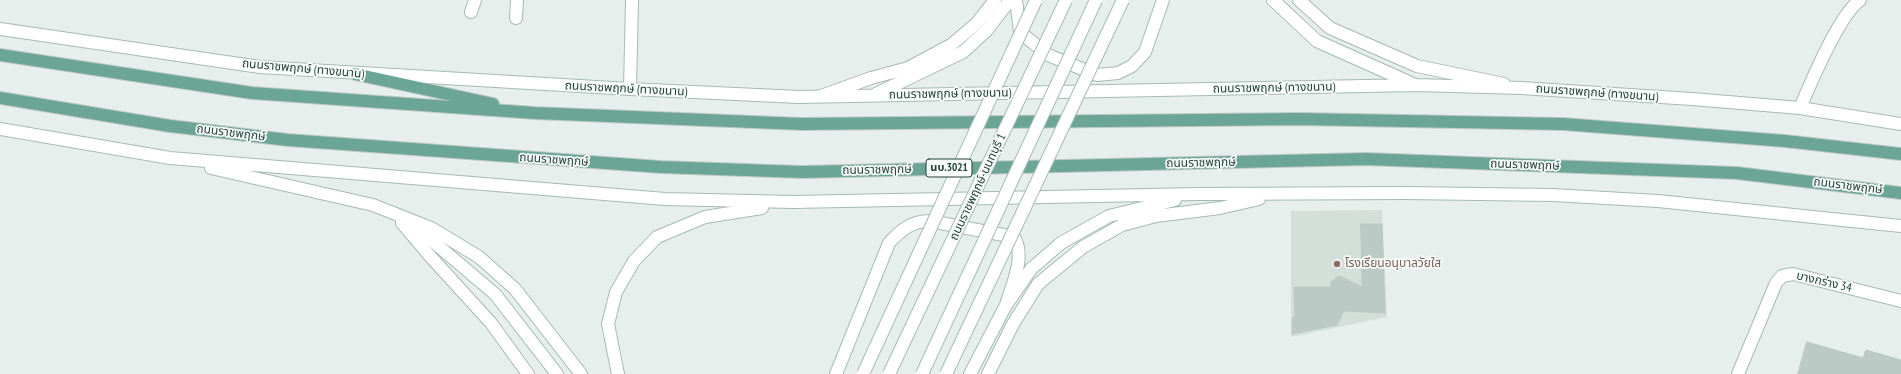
<!DOCTYPE html>
<html>
<head>
<meta charset="utf-8">
<style>
  body { margin:0 }
  canvas { display:block; background:#e6efeb }
</style>
</head>
<body>
<canvas width="1901" height="374"></canvas>
<script>
const g = document.querySelector('canvas').getContext('2d');
g.lineJoin = 'round';
function fill(path, color) { g.fillStyle = color; g.fill(path, 'evenodd'); }
function trace(path, color, width, dash) { g.strokeStyle = color; g.lineWidth = width; g.lineCap = dash ? 'butt' : 'round'; g.setLineDash(dash || []); g.stroke(path); }
function label(font, color, halo, rows, align = 'center') {
  g.font = font + ' "PT Sans Narrow","Noto Sans Thai",sans-serif'; g.lineWidth = 3.5; g.setLineDash([]); g.textBaseline = 'middle'; g.strokeStyle = halo; g.fillStyle = color; for (const [text, x, y, turn = 0] of rows) {
    g.save(); g.translate(x, y); g.rotate((+turn || 0) * Math.PI / 180); g.textAlign = isNaN(turn) ? turn : align; if (halo) g.strokeText(text, 0, 0); g.fillText(text, 0, 0); g.restore();
  }
}
const built = new Path2D(`
  M1382,210l5,107 -96,20v-126z`);
const building = new Path2D(`
  M1361,224h21l3,89 -41,-2 -7,14 -45,9 1,-17h2l-1,-30h37v-5l8,-6 23,11z
  M1807,342l56,16 3,-8 35,10v14h-103z`);
const minor = new Path2D(`
  M1299,0l31,28 87,38 87,18
  M471,12l4,-12
  M516,18l1,-18
  M630,89l2,-89
  M821,96l50,-18 37,-10 43,-23 26,-22 18,-23
  M1800,108c11,-26 39,-93 60,-108
  M402,223l27,32 62,68 37,51
  M1738,374l38,-91 6,-7 11,-2 108,27`);
const secondary = new Path2D(`
  M1016,0l4,32 28,23 49,20 21,-2 14,-7 13,-14 18,-52
  M1273,0l44,41 96,43
  M0,29l260,38 370,22 169,8 617,-12 105,3 171,11 108,9 101,16
  M876,94l87,-42 23,-21 24,-31
  M0,129l170,29 495,41 128,3 405,-8 207,-1 148,2 105,6 243,25
  M211,168l162,37 58,23 48,29 36,32 66,85
  M402,223l28,16 65,55 62,80
  M618,374l-10,-50 8,-32 18,-31 23,-24 48,-20 57,-9
  M836,374l53,-131c12,-13 22,-22 41,-22l84,16c12,20 -2,47 -8,68
  M970,374l36,-69 25,-36 30,-26 48,-27 66,-16
  M988,374l25,-50 25,-40 45,-37 39,-22 34,-9 64,-8 39,-9`);
const primary = new Path2D(`
  M0,55l252,38 283,20 267,11 498,-5 263,5 222,17 116,13
  M355,74l138,30
  M0,98l170,28 118,14 373,27 141,5 564,-13 371,14 164,20`);
const secondaryBridge = new Path2D(`
  M863,374l173,-374
  M889,374l177,-374
  M922,374l174,-374
  M946,374l177,-374`);
const markers = [
  [1337,264,4,"#8d6e63"]
];
const shields = [
  [949,168,46]
];
const shieldNames = [
  ["นบ.3021",949,168]
];
const streetNames = [
  ["ถนนราชพฤกษ์ (ทางขนาน)",303,69,5],
  ["ถนนราชพฤกษ์ (ทางขนาน)",1274,88,-1],
  ["ถนนราชพฤกษ์ (ทางขนาน)",626,89,3],
  ["ถนนราชพฤกษ์ (ทางขนาน)",1597,93,4],
  ["ถนนราชพฤกษ์ (ทางขนาน)",950,94,-1],
  ["ถนนราชพฤกษ์",231,133,7],
  ["ถนนราชพฤกษ์",554,160,4],
  ["ถนนราชพฤกษ์",1201,163,-1],
  ["ถนนราชพฤกษ์",1525,165,2],
  ["ถนนราชพฤกษ์",877,170,-1],
  ["ถนนราชพฤกษ์",1848,186,7],
  ["ถนนราชพฤกษ์-นนทบุรี 1",978,187,-65],
  ["บางกร่าง 34",1824,282,13]
];
const educationNames = [
  ["โรงเรียนอนุบาลวัยใส",1345,264]
];
fill(built, '#d4dfda');
fill(building, '#bbcac4');
trace(building, '#b8c9c2', 1);
trace(minor, '#a8b8b2', 14);
trace(secondary, '#a4bbb3', 14);
trace(primary, '#c2cac8', 14);
trace(minor, '#fff', 12);
trace(secondary, '#fff', 12);
trace(primary, '#6aa596', 12);
trace(secondaryBridge, '#a4bbb3', 14, []);
trace(secondaryBridge, '#fff', 12);
for (const [x, y, r, color] of markers) { const dot = new Path2D(); dot.arc(x, y, r, 0, 2 * Math.PI); g.fillStyle = color; g.fill(dot); trace(dot, '#f7fbf9', 1.5); }
for (const [x, y, w] of shields) { const box = new Path2D(); box.roundRect(x - w / 2, y - 9, w, 18, 3); g.fillStyle = '#f7fbf9'; g.fill(box); trace(box, '#24423a', 1); }
label('bold 11px', '#24423a', null, shieldNames);
label('12px', '#24423a', '#f7fbf9', streetNames);
label('12px', '#785e54', '#f7fbf9', educationNames, 'left');
</script>
</body>
</html>
